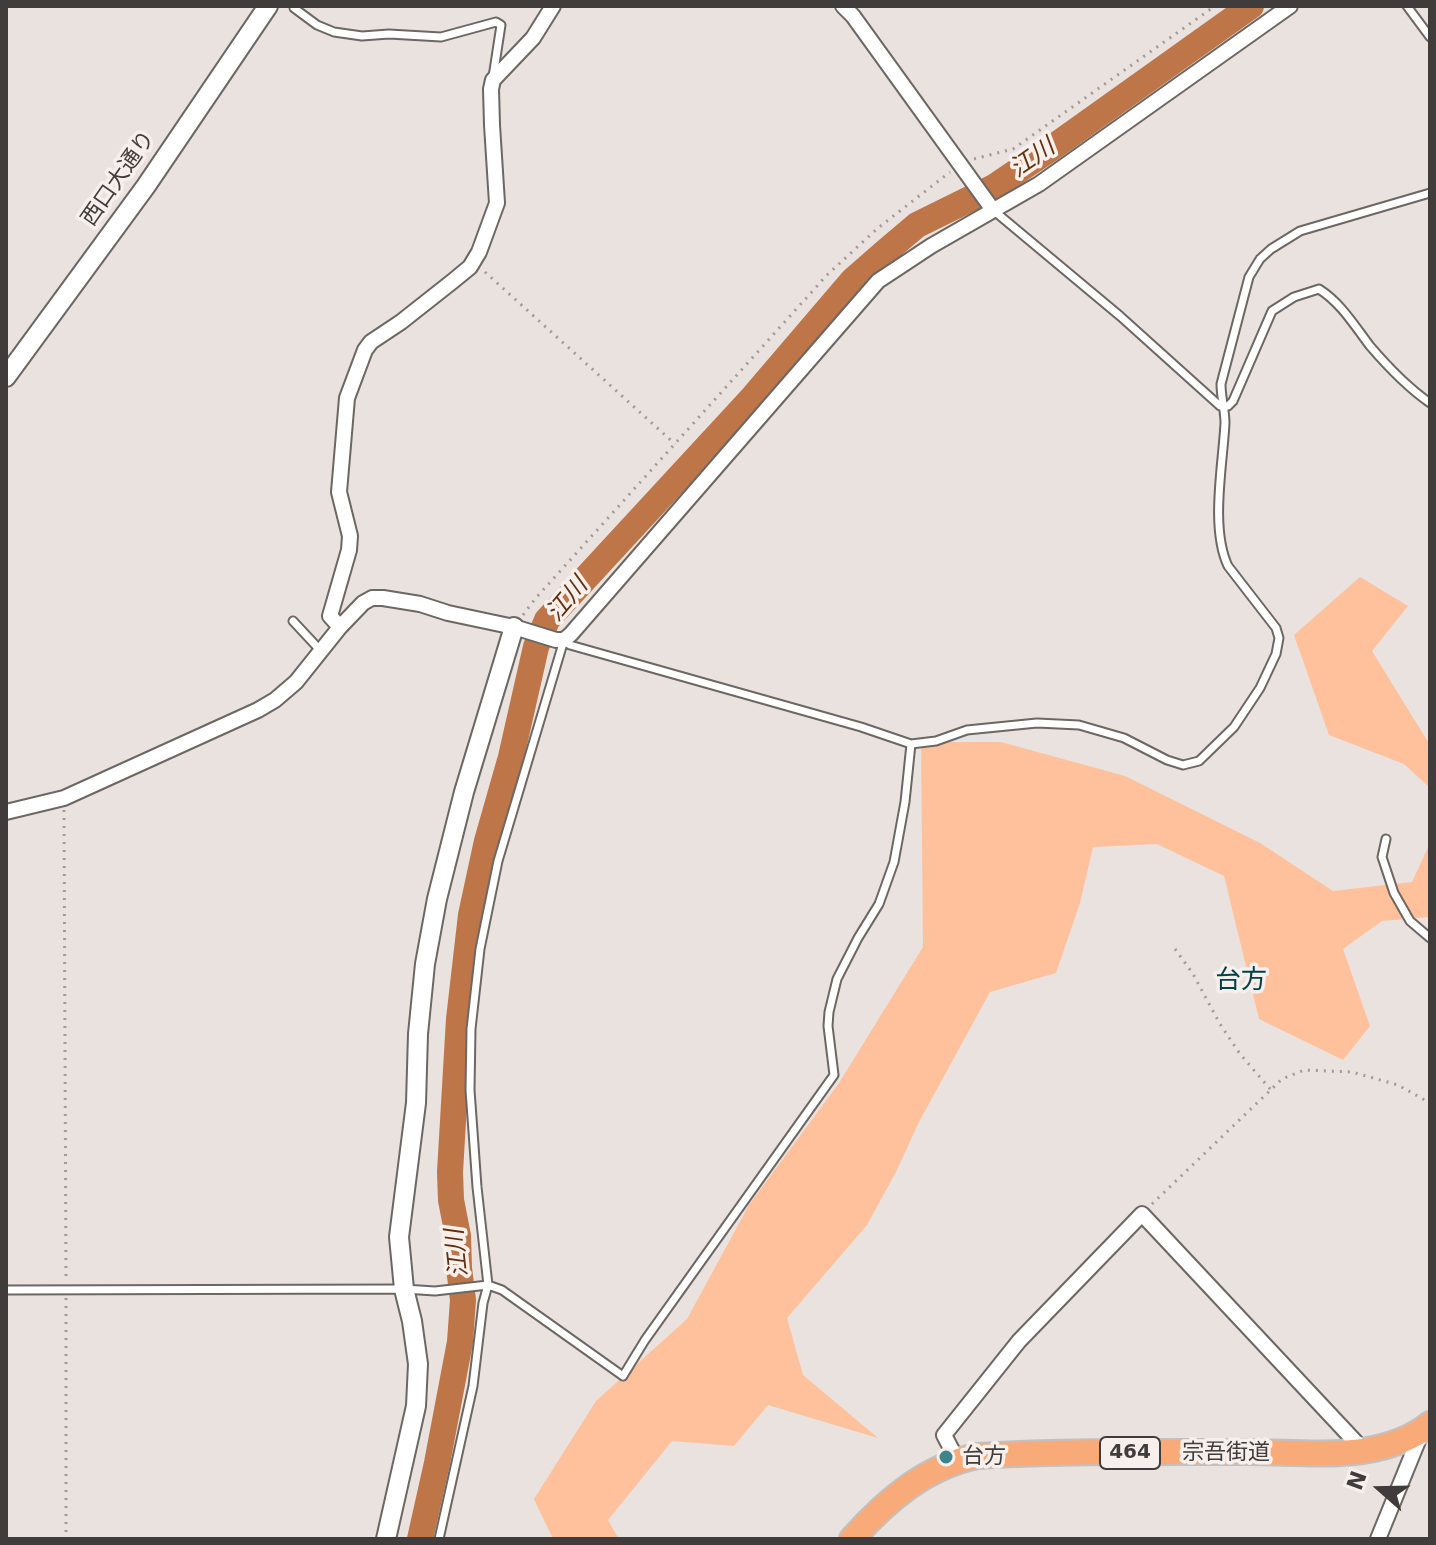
<!DOCTYPE html>
<html>
<head>
<meta charset="utf-8">
<style>
  body { margin:0 }
  #map { position:relative; width:1436px; height:1545px; overflow:hidden; background:#e9e2de; font-family:"DejaVu Sans",sans-serif }
  canvas { display:block }
  .frame { position:absolute; inset:0; border:8px solid #3f3c3b; pointer-events:none }
  .north { position:absolute; left:1340px; top:1449px; width:80px; height:80px; -webkit-text-stroke:6px #f6efeb; paint-order:stroke; rotate:290deg; font-size:22px; font-weight:700; line-height:32px; text-align:center; color:#3f3c3b }
  .north::after { content:''; display:block; margin:auto; width:28px; height:36px; background:#3f3c3b; clip-path:polygon(50% 0,100% 100%,50% 72%,0 100%) }
</style>
</head>
<body>
<div id="map">
<canvas width="1436" height="1545"></canvas>
<div class="frame"></div>
<div class="north">N</div>
</div>
<script>
const g = document.querySelector('canvas').getContext('2d');
g.lineJoin = 'round';
function fill(path, color) { g.fillStyle = color; g.fill(path, 'evenodd'); }
function trace(path, color, width, dash) { g.strokeStyle = color; g.lineWidth = width; g.lineCap = dash ? 'butt' : 'round'; g.setLineDash(dash || []); g.stroke(path); }
function label(font, color, halo, rows, align = 'center') {
  g.font = font + ' "DejaVu Sans","Noto Sans JP",sans-serif'; g.lineWidth = 7; g.setLineDash([]); g.textBaseline = 'middle'; g.strokeStyle = halo; g.fillStyle = color; for (const [text, x, y, turn = 0] of rows) {
    g.save(); g.translate(x, y); g.rotate((+turn || 0) * Math.PI / 180); g.textAlign = isNaN(turn) ? turn : align; if (halo) g.strokeText(text, 0, 0); g.fillText(text, 0, 0); g.restore();
  }
}
const green = new Path2D(`
  M1360,577l48,29 -36,45 58,94v43l-26,-24 -75,-29 -35,-100z
  M921,742h80l124,34 135,67 73,48 79,-9 18,-39v74l-48,4 -39,28 27,77 -27,34 -84,-41 -35,-143 -67,-32 -64,3 -13,56 -24,70 -66,19 -71,130 -23,50 -29,53 -80,93 16,57 75,63 -110,-33 -34,41 -62,-5 -64,79 11,19h-66l-19,-40 62,-98 91,-82 62,-114 90,-122 84,-136z`);
const river = new Path2D(`
  M420,1539l17,-76 23,-121 3,-42 -4,-32 -1,-32 -7,-36 -1,-28 9,-153 12,-104 16,-74 24,-84 25,-110 11,-27 206,-223 100,-117 32,-28 32,-27 77,-38 62,-42 195,-139`);
const path = new Path2D(`
  M974,159l39,-10 202,-143
  M485,272l190,172
  M523,615l12,-16 292,-324 51,-47 72,-56
  M64,810l2,468
  M1175,949l18,25 27,50 20,30 31,36
  M1152,1204l130,-125 22,-9 48,2 46,13 32,18
  M66,1298v241`);
const service = new Path2D(`
  M1407,6l23,31
  M294,8l23,17 17,7 28,4 27,-2 52,3 55,-15 5,3 -8,52
  M993,210l127,106 100,90h8l5,-5 39,-90 22,-14 25,-8c22,14 35,36 51,57 18,21 37,41 60,57
  M293,621l27,29
  M1386,839l-4,18 12,36 16,28 20,17
  M6,1290l398,-1 31,2 53,-6 14,5 121,86 22,-36 189,-265 -6,-49 1,-14 8,-33 21,-41 21,-34 15,-42 11,-60 6,-58 25,-3 31,-11 70,-7 42,2 45,13 43,22 16,5 16,-4 35,-34 26,-39 16,-34 3,-16 -3,-10 -48,-62c-18,-38 -5,-102 -3,-143 0,-13 -4,-25 -4,-39l28,-107 11,-18 11,-10 29,-18 130,-38
  M439,1539l34,-153 10,-83 5,-18 -11,-98 -7,-97 1,-61 9,-80 18,-88 66,-221 6,5 291,82 50,17`);
const minor = new Path2D(`
  M843,6l10,10 140,194
  M340,627l-10,-11 19,-66 1,-14 -11,-44 8,-94 18,-48 6,-8 30,-20 52,-41 17,-14 9,-15 18,-49 -5,-78 -1,-36 2,-9 40,-42 20,-32
  M6,812l58,-14 194,-88 17,-10 21,-18 44,-55 23,-24 9,-5h11l37,6 28,9 66,14 42,13h8l7,-6 307,-353 53,-35 108,-62 251,-178
  M957,1460l-13,-25 75,-94 123,-127 222,237
  M1378,1539l44,-108`);
const tertiary = new Path2D(`
  M6,377l140,-191 122,-180
  M386,1539l30,-133 2,-42 -6,-43 -8,-32 -5,-52 17,-134 2,-69 7,-70 12,-65 27,-107 50,-165`);
const trunk = new Path2D(`
  M852,1539c34,-38 73,-72 125,-83 89,-5 180,-4 270,-4 38,0 77,4 116,-1 24,-4 48,-11 67,-27`);
const markers = [
  [946,1457,8,"#3d858a"]
];
const shields = [
  [1130,1453,60]
];
const shieldNames = [
  ["464",1130,1453]
];
const streetNames = [
  ["西口大通り",119,179,-55],
  ["宗吾街道",1226,1453]
];
const poiNames = [
  ["台方",962,1457]
];
const waterNames = [
  ["江川",1033,159,-35],
  ["江川",568,600,-50],
  ["江川",458,1253,-96]
];
const quarterNames = [
  ["台方",1241,981]
];
fill(green, '#ffc19b');
trace(river, '#be7547', 26);
trace(service, '#6c6763', 11);
trace(minor, '#6c6763', 18);
trace(tertiary, '#6c6763', 22);
trace(trunk, '#c2c1c0', 28);
trace(path, '#a19b98', 3, [2, 6]);
trace(service, '#fff', 7);
trace(minor, '#fff', 14);
trace(tertiary, '#fff', 18);
trace(trunk, '#f8ab78', 24);
for (const [x, y, r, color] of markers) { const dot = new Path2D(); dot.arc(x, y, r, 0, 2 * Math.PI); g.fillStyle = color; g.fill(dot); trace(dot, '#f6efeb', 3); }
for (const [x, y, w] of shields) { const box = new Path2D(); box.roundRect(x - w / 2, y - 16, w, 32, 6); g.fillStyle = '#f6efeb'; g.fill(box); trace(box, '#3f3c3b', 2); }
label('bold 20px', '#3f3c3b', null, shieldNames);
label('22px', '#3f3c3b', '#f6efeb', streetNames);
label('22px', '#3f3c3b', '#f6efeb', poiNames, 'left');
label('italic 24px', '#61300d', '#f6efeb', waterNames);
label('26px', '#004247', '#f6efeb', quarterNames);
</script>
</body>
</html>
